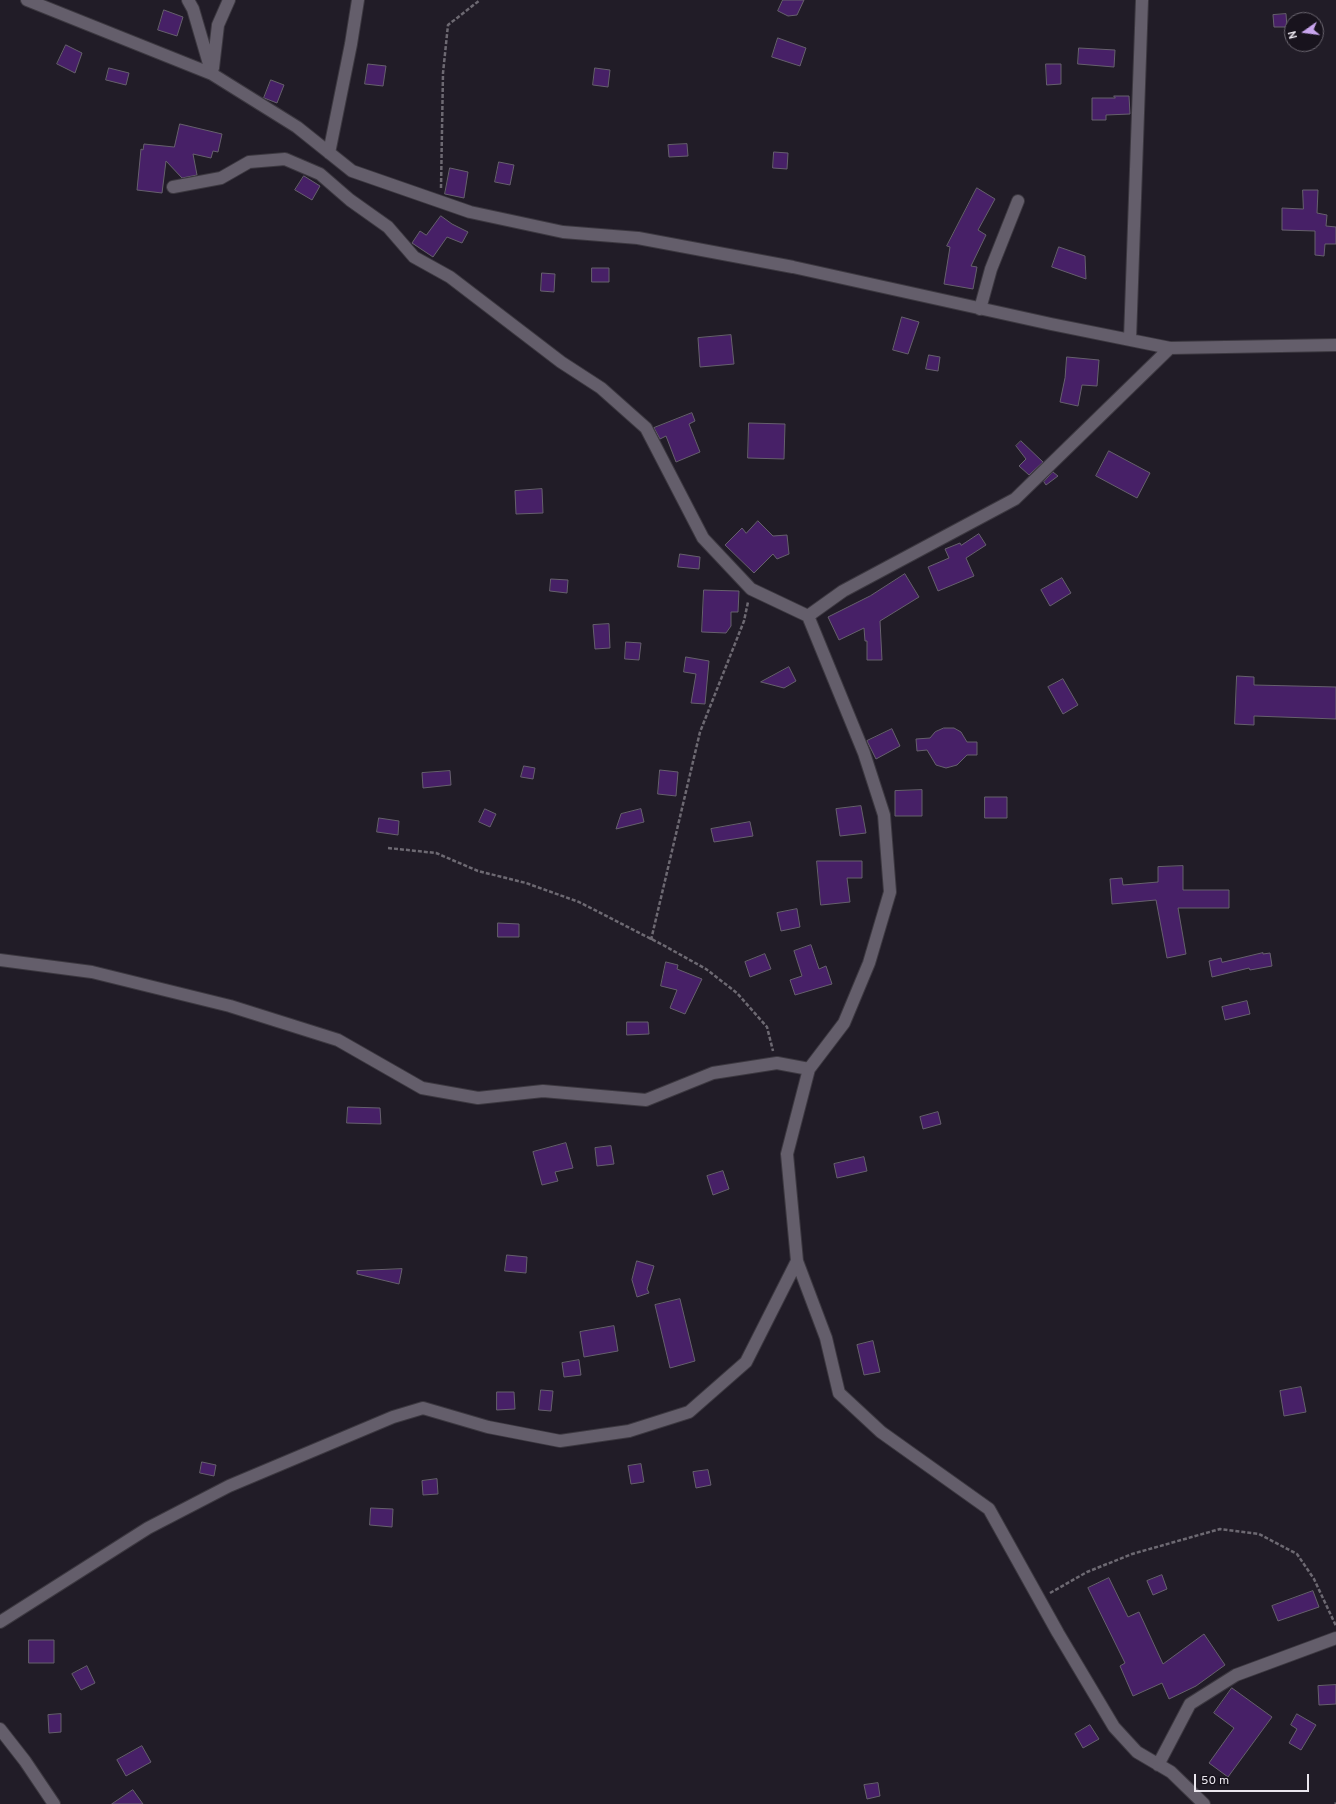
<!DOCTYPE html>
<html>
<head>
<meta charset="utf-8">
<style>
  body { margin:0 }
  #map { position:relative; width:1336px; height:1804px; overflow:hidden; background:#211c27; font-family:Overpass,sans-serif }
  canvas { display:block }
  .north { position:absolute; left:1284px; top:12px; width:40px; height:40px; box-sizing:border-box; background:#18131d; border:1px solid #6c6771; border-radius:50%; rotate:256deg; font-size:11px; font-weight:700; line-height:16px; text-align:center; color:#eae6ee }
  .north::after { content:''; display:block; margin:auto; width:14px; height:18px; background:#c9a5ee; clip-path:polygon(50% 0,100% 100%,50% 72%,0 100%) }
  .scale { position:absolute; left:1194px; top:1774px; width:115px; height:18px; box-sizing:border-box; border:2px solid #eae6ee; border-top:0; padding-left:5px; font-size:12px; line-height:14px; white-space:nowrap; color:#eae6ee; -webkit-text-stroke:3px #18131d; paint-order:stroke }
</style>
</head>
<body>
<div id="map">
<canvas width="1336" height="1804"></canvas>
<div class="north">N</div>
<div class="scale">50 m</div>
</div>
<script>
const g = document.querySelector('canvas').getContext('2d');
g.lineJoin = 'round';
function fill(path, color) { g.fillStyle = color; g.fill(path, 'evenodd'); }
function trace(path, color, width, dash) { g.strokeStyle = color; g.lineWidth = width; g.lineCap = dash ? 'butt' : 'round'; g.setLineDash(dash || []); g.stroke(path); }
const building = new Path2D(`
  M783,0h21l-7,15 -9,1 -10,-5z
  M164,10l19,7 -6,19 -19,-6z
  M1286,14l1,13h-13l-1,-12z
  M778,38l28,10 -6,18 -28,-9z
  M66,45l16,8 -7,20 -18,-9z
  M1079,48l36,2 -1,17 -36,-3z
  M368,64l18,2 -3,20 -18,-2z
  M1046,64h15v20l-14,1z
  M109,68l20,5 -3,12 -20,-5z
  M595,68l15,2 -2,17 -15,-2z
  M271,80l13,5 -7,18 -13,-5z
  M1114,96h15l1,18 -24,1v5h-14v-22h23z
  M180,124l42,10 -4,18 -5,-1 -2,7 -18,-4 4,21 -15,3 -16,-17 -4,32 -25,-3 4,-41 2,1 1,-6 30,3z
  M687,144l1,12 -19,1 -1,-12z
  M774,152l14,1 -1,16 -14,-1z
  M499,162l15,3 -4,20 -15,-3z
  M450,168l18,4 -4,26 -19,-4z
  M304,176l16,10 -8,14 -17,-10z
  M977,188l18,11 -17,31 8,5 -15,31 6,1 -4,22 -29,-5 6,-37 -3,-1z
  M1303,190h15l-1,23 10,2 -1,11 10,1v17h-11l-1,12 -9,-1v-24l-33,-1v-22l21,1z
  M441,216l11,8 16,8 -6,11 -15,-6 -14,20 -21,-14 8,-12 6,4z
  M1059,247l26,9 1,23 -34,-12z
  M592,268h17v14h-17z
  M542,273l13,1 -1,18 -13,-1z
  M902,317l17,5 -11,32 -15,-4z
  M731,335l3,29 -34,3 -2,-29z
  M929,355l11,2 -2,14 -12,-2z
  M1067,357l32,3 -2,26 -15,-1 -4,21 -18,-4 5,-24z
  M692,413l3,8 -6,3 11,28 -24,10 -10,-26 -6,3 -6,-11z
  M749,423l36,1 -1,35 -36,-1z
  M1021,441l22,21 -14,13 -10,-9 7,-7 -10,-13z
  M1109,451l41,22 -13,25 -41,-22z
  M1053,472l5,4 -12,9 -2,-3z
  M542,489l1,24 -27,1 -1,-23z
  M758,521l15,15 14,-1 2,19 -12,5 -4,-5 -19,19 -29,-28 17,-17 4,5z
  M979,534l7,11 -20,13 8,18 -36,15 -10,-24 21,-9 -4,-9 15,-6 1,2z
  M680,554l20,3 -1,12 -21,-2z
  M905,574l14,23 -39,24 2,39h-15v-19h-2l-1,-13 -25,12 -11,-23 42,-21z
  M1062,578l9,15 -21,13 -9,-16z
  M551,579l17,1 -1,13 -17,-2z
  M704,590l35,1 -1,21h-7v14l-5,7 -24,-1z
  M609,624l1,24 -15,1 -2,-24z
  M626,642l15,1 -2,17 -14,-1z
  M686,657l23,4 -4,43 -14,-1 5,-29 -12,-2z
  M789,667l7,14 -12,7 -23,-6z
  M1237,676l17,1v8l82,2v32l-82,-3v9l-19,-1z
  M1063,679l15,26 -15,9 -15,-27z
  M944,728h10l7,4 6,10h10v13h-10l-10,10 -11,3 -10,-3 -9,-15 -10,1 -1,-12 14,-1 5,-6z
  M892,729l8,17 -24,13 -9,-18z
  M524,766l11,2 -2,11 -12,-2z
  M660,770l18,2 -2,24 -18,-2z
  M450,771l1,14 -28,3 -1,-15z
  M922,790v26h-27v-25z
  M985,797h22v21h-22z
  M861,806l5,27 -26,3 -4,-27z
  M485,809l11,5 -6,13 -11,-5z
  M641,809l3,13 -28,7 5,-15z
  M379,818l20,3 -1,14 -21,-3z
  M750,822l3,14 -39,6 -3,-13z
  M817,861h45v17h-15l3,24 -29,3z
  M1183,866v24h46v18h-51l8,46 -19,4 -11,-58 -44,4 -2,-25 12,-1 1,7 35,-3v-15z
  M797,909l3,18 -19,4 -4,-18z
  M498,923l21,1v13h-21z
  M811,945l8,24 7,-3 6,18 -37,11 -5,-15 12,-4 -8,-25z
  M1263,953v1l7,-1 2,13 -22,4 -1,-2 -37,9 -3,-16 12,-3 1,4z
  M765,954l6,15 -21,8 -5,-15z
  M666,962l12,3 -1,4 25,10 -17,35 -15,-6 7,-18 -16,-4z
  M1247,1001l3,13 -25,6 -3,-13z
  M627,1022h21l1,12 -22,1z
  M348,1107l32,1 1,16 -34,-1z
  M938,1112l3,12 -18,5 -3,-12z
  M566,1143l7,25 -18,4 3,9 -16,4 -9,-33z
  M611,1146l3,18 -17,2 -2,-18z
  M864,1157l3,14 -30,7 -3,-14z
  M723,1171l6,18 -16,6 -6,-19z
  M507,1255l20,2 -1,16 -21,-2z
  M637,1261l17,5 -7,23 2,4 -12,4 -5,-17z
  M402,1269l-3,15 -42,-10v-3z
  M680,1299l15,62 -25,7 -15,-63z
  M614,1326l4,25 -34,6 -4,-25z
  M873,1341l7,31 -16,3 -7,-30z
  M579,1360l2,15 -17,2 -2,-14z
  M1301,1387l5,25 -22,4 -4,-25z
  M541,1390l12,1 -2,20 -12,-1z
  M497,1392h17l1,17 -18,1z
  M202,1462l14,3 -2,11 -14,-3z
  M641,1464l3,18 -13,2 -3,-18z
  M708,1470l3,15 -15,3 -3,-16z
  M437,1479l1,15 -15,1 -1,-14z
  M371,1508l22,1 -1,18 -22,-2z
  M1162,1575l5,14 -14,6 -6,-14z
  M1109,1578l19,39 11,-5 24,52 41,-30 21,31 -29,21 -27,13 -7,-16 -29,13 -13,-30 5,-3 -37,-75z
  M1313,1591l6,16 -41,14 -6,-15z
  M29,1640h25v23h-25z
  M87,1666l8,17 -14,7 -9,-16z
  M1336,1685v19l-17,1 -1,-19z
  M1232,1688l40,29 -44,60 -19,-14 25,-35 -20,-15z
  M61,1714v18l-12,1 -1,-18z
  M1297,1714l19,11 -15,25 -12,-7 8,-14 -6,-4z
  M1090,1725l9,14 -16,9 -8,-14z
  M142,1746l9,16 -25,14 -9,-16z
  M878,1783l2,13 -13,3 -3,-14z
  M133,1790l10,14h-31z`);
const path = new Path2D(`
  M441,188l2,-115 5,-48 32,-25
  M388,848l48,5 42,18 48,12 53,19 84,43 43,24 31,24 30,34 6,24
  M651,940l49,-208 44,-111 4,-19
  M1050,1593l37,-21 45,-18 88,-25 39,5 38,20 17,25 22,47
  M1335,1804l1,-1`);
const minor = new Path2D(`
  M27,0l185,74 85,53 55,44 118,41 93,20 75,6 155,29 258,57 119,24 166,-3
  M188,0l5,9 19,65
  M213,68l5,-43 11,-25
  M329,153l22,-109 7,-44
  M173,187l48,-9 28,-16 36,-3 35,15 30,26 38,27 26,30 36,20 111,85 40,26 45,40 57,110 48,51 57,27
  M980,309l11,-40 27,-68
  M1130,339l12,-339
  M1170,348l-155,151 -172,92 -35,25 56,137 20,62 6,77 -21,71 -25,60 -35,46 -22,85 10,107 29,77 13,55 42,39 108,77 69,124 56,94 23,25 34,20 33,32
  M0,960l92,12 138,34 108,34 84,48 56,10 65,-7 103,9 67,-27 64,-10 32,6
  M0,1622l148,-94 81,-42 164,-69 30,-9 65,19 72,14 69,-10 60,-19 57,-50 51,-101
  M0,1729l25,32 29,43
  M1158,1765l32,-61 46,-29 100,-37`);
fill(building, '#472067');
trace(building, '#66606d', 1);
trace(minor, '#3c3840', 14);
trace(path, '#6d6972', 2.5, [4, 2]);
trace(minor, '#645e6b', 12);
</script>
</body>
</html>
